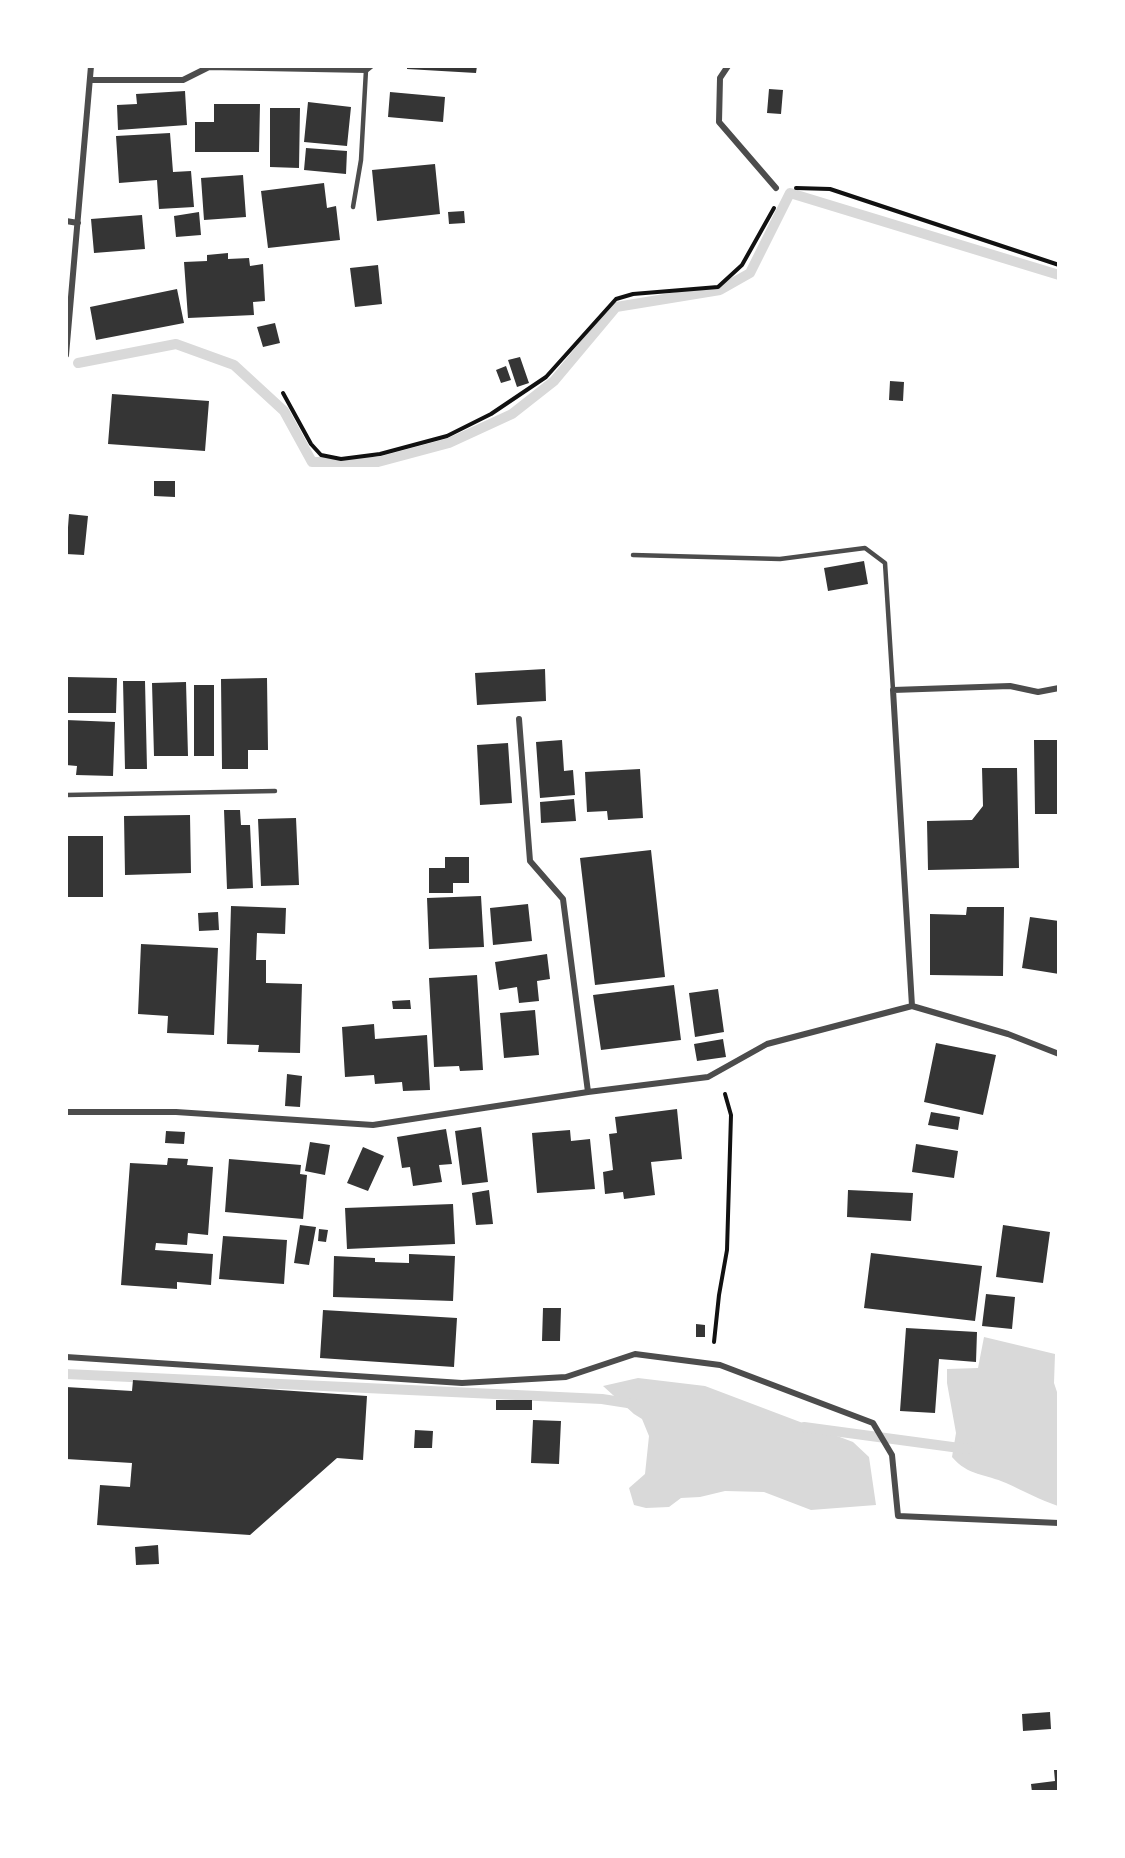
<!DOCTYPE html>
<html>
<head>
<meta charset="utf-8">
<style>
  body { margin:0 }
  #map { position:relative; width:1125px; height:1858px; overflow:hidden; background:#fff; font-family:"IBM Plex Serif",serif }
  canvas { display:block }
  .frame { position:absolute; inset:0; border:68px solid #fff; pointer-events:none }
</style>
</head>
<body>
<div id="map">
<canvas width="1125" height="1858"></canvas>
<div class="frame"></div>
</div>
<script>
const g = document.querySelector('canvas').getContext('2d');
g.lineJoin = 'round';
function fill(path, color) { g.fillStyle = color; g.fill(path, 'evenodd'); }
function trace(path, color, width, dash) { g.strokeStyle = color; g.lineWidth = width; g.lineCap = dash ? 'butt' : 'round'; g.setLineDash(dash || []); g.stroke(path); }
const water = new Path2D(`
  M984,1337l71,17 -1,29 5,15 -1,108c-18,-6 -34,-15 -52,-23 -20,-9 -38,-7 -54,-26l4,-24 -9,-50v-14l31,-1z
  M638,1378l67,8 148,56 16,15 7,48 -65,5 -47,-18 -39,-1 -25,6 -19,1 -12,9 -23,1 -12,-3 -5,-17 16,-14 4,-38 -7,-17 -8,-5 -31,-28z`);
const stream = new Path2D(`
  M78,363l98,-19 58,21 50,46 28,51h66l71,-19 63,-29 42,-33 62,-74 104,-17 30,-17 40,-80 269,82
  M66,1374l536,25 32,5
  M804,1427l163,22`);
const building = new Path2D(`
  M407,66h70l-1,7 -69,-4z
  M769,89l14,1 -2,24 -14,-1z
  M185,91l2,34 -69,5 -1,-25 20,-1 -1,-10z
  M390,92l55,5 -2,25 -55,-5z
  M308,102l43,5 -4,39 -43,-4z
  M214,104h46l-1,48h-64v-30h19z
  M270,108h30l-1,60 -29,-1z
  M170,133l3,39 18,-1 3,36 -35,2 -2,-29 -38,3 -3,-47z
  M306,148l41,3 -1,23 -42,-4z
  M435,164l5,50 -63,7 -5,-51z
  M243,175l3,42 -42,3 -3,-42z
  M324,183l3,25 9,-2 4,34 -72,8 -7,-57z
  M464,211l1,12 -16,1 -1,-12z
  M199,212l2,23 -25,2 -2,-21z
  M142,215l3,34 -51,4 -3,-34z
  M228,253v6l21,-1 1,8 13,-2 2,37 -12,1 1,13 -66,3 -4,-56 23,-1v-6z
  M378,265l4,39 -27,3 -5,-39z
  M177,289l7,34 -88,17 -6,-33z
  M275,323l5,20 -17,4 -6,-20z
  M520,357l9,26 -12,4 -9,-27z
  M506,366l5,14 -10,3 -5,-13z
  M890,381l14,1 -1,19 -14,-1z
  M112,394l97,7 -4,50 -97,-7z
  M154,481h21v16l-21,-1z
  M69,514l19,2 -4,39 -18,-1z
  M864,561l4,23 -40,7 -4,-23z
  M545,669l1,32 -69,4 -2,-32z
  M66,677l51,1 -1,35h-50z
  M267,678l1,72h-20v19h-26l-1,-90z
  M123,681h22l2,88h-22z
  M186,682l2,74h-34l-2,-73z
  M194,685h20v71h-20z
  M66,720l49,2 -2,54 -37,-1 1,-9 -11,-1z
  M562,740l2,31 9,-1 2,25 -35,3 -4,-56z
  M1034,740h25v74h-24z
  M508,743l4,60 -32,2 -3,-60z
  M982,768h35l2,100 -91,2 -1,-49 45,-1 11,-14z
  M640,769l3,49 -35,2 -1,-9 -20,1 -2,-40z
  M574,799l2,22 -35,2 -1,-21z
  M224,810h16l1,15h9l3,63 -26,1z
  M190,815l1,58 -66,2 -1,-59z
  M296,818l3,67 -38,1 -3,-67z
  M66,836h37v61h-37z
  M651,850l14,127 -70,8 -15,-127z
  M445,857h24v26h-16v10h-24v-25h16z
  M481,896l3,51 -55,2 -2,-51z
  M528,904l4,37 -39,4 -3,-37z
  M231,906l55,2 -1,26 -28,-1 -1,27h10v23l36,1 -2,69 -42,-1 1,-7 -32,-1z
  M967,907h37l-1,69 -73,-1v-61l36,1z
  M218,912l1,18 -20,1 -1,-18z
  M1030,917l29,4v53l-37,-6z
  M141,944l77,4 -4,87 -47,-2 1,-17 -30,-2z
  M547,954l3,25 -13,2 2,20 -20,2 -2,-16 -18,3 -4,-28z
  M477,975l6,95 -23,1 -1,-5 -25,1 -5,-89z
  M674,985l7,55 -80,10 -8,-55z
  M718,989l6,43 -29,5 -6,-44z
  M410,1000l1,9h-18l-1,-8z
  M535,1010l4,45 -35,3 -4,-45z
  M374,1024l1,15 52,-4 3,55 -27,1 -1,-9 -27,2 -1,-9 -29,2 -3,-50z
  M723,1039l3,18 -29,4 -3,-17z
  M936,1043l60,12 -13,60 -59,-13z
  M287,1074l15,2 -2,31 -15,-1z
  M677,1109l5,50 -31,3 4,33 -31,4 -1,-7 -18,2 -2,-22 10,-2 -4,-36 8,-1 -2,-16z
  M931,1112l29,5 -2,13 -30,-5z
  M481,1127l7,55 -26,3 -7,-54z
  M446,1129l6,35 -13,1 3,17 -29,4 -3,-19 -8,1 -5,-31z
  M570,1130l1,11 19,-2 5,50 -58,4 -5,-60z
  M166,1131l19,1 -1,12 -19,-1z
  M310,1142l20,3 -5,30 -20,-4z
  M916,1144l42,7 -4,27 -42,-6z
  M363,1147l21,9 -16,35 -21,-8z
  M168,1158l20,1 -1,6 26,2 -5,68 -20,-2 -1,12 -31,-2 -1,7 58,4 -2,31 -34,-3v7l-56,-4 9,-122 37,2z
  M229,1159l72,6 -1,9 7,1 -4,44 -78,-7z
  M489,1190l4,34 -17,1 -4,-32z
  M848,1190l65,3 -2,28 -64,-4z
  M453,1204l2,40 -108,5 -2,-41z
  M300,1225l16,2 -7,38 -15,-2z
  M1003,1225l47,7 -7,51 -47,-6z
  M319,1229l9,1 -2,12 -8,-1z
  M223,1236l64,4 -3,44 -65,-5z
  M871,1253l111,13 -7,55 -111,-13z
  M409,1254l46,2 -2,45 -120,-4 1,-41 41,2v4l34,1z
  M986,1294l29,3 -3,32 -30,-3z
  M543,1308h18l-1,33h-18z
  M323,1310l134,8 -3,49 -134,-9z
  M696,1324l9,1v12h-9z
  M906,1328l71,4 -1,30 -37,-3 -4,54 -35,-2z
  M133,1380l234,16 -4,64 -26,-2 -87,77 -153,-10 3,-40 30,2 2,-24 -66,-4v-72l66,4z
  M496,1400h36v10h-36z
  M533,1420l28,1 -2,43 -28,-1z
  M415,1430l18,1 -1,17h-18z
  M158,1545l1,19 -23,1 -1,-18z
  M1050,1712l1,17 -28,2 -1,-17z
  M1054,1770h5v22h-27l-1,-8 24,-3z`);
const path = new Path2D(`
  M796,188l34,1 229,76
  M283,393l28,51 10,11 20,4 39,-5 67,-18 44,-22 55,-37 70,-78 17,-5 85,-7 24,-22 32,-57
  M714,1342l5,-47 8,-45 4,-135 -6,-21`);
const service = new Path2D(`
  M353,207l8,-47 5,-90
  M633,555l147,4 85,-11 20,15 8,127
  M66,795l209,-4`);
const minor = new Path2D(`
  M728,66l-8,12 -1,44 57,66
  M90,80h93l26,-13 157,3 5,-4
  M66,221l12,2
  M66,355l25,-289
  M519,719l11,142 33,38 25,193
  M912,1006l-19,-316 117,-4 28,6 21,-4
  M66,1112h110l197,13 215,-33 120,-15 59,-33 145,-38 96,28 51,20
  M66,1357l396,26 104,-6 69,-23 85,11 153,58 19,32 6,61 161,7`);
fill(water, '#d9d9d9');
trace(stream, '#d9d9d9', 10);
fill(building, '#353535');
trace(path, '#111', 4);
trace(service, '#4c4c4c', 4.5);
trace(minor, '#4c4c4c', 6);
</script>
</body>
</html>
